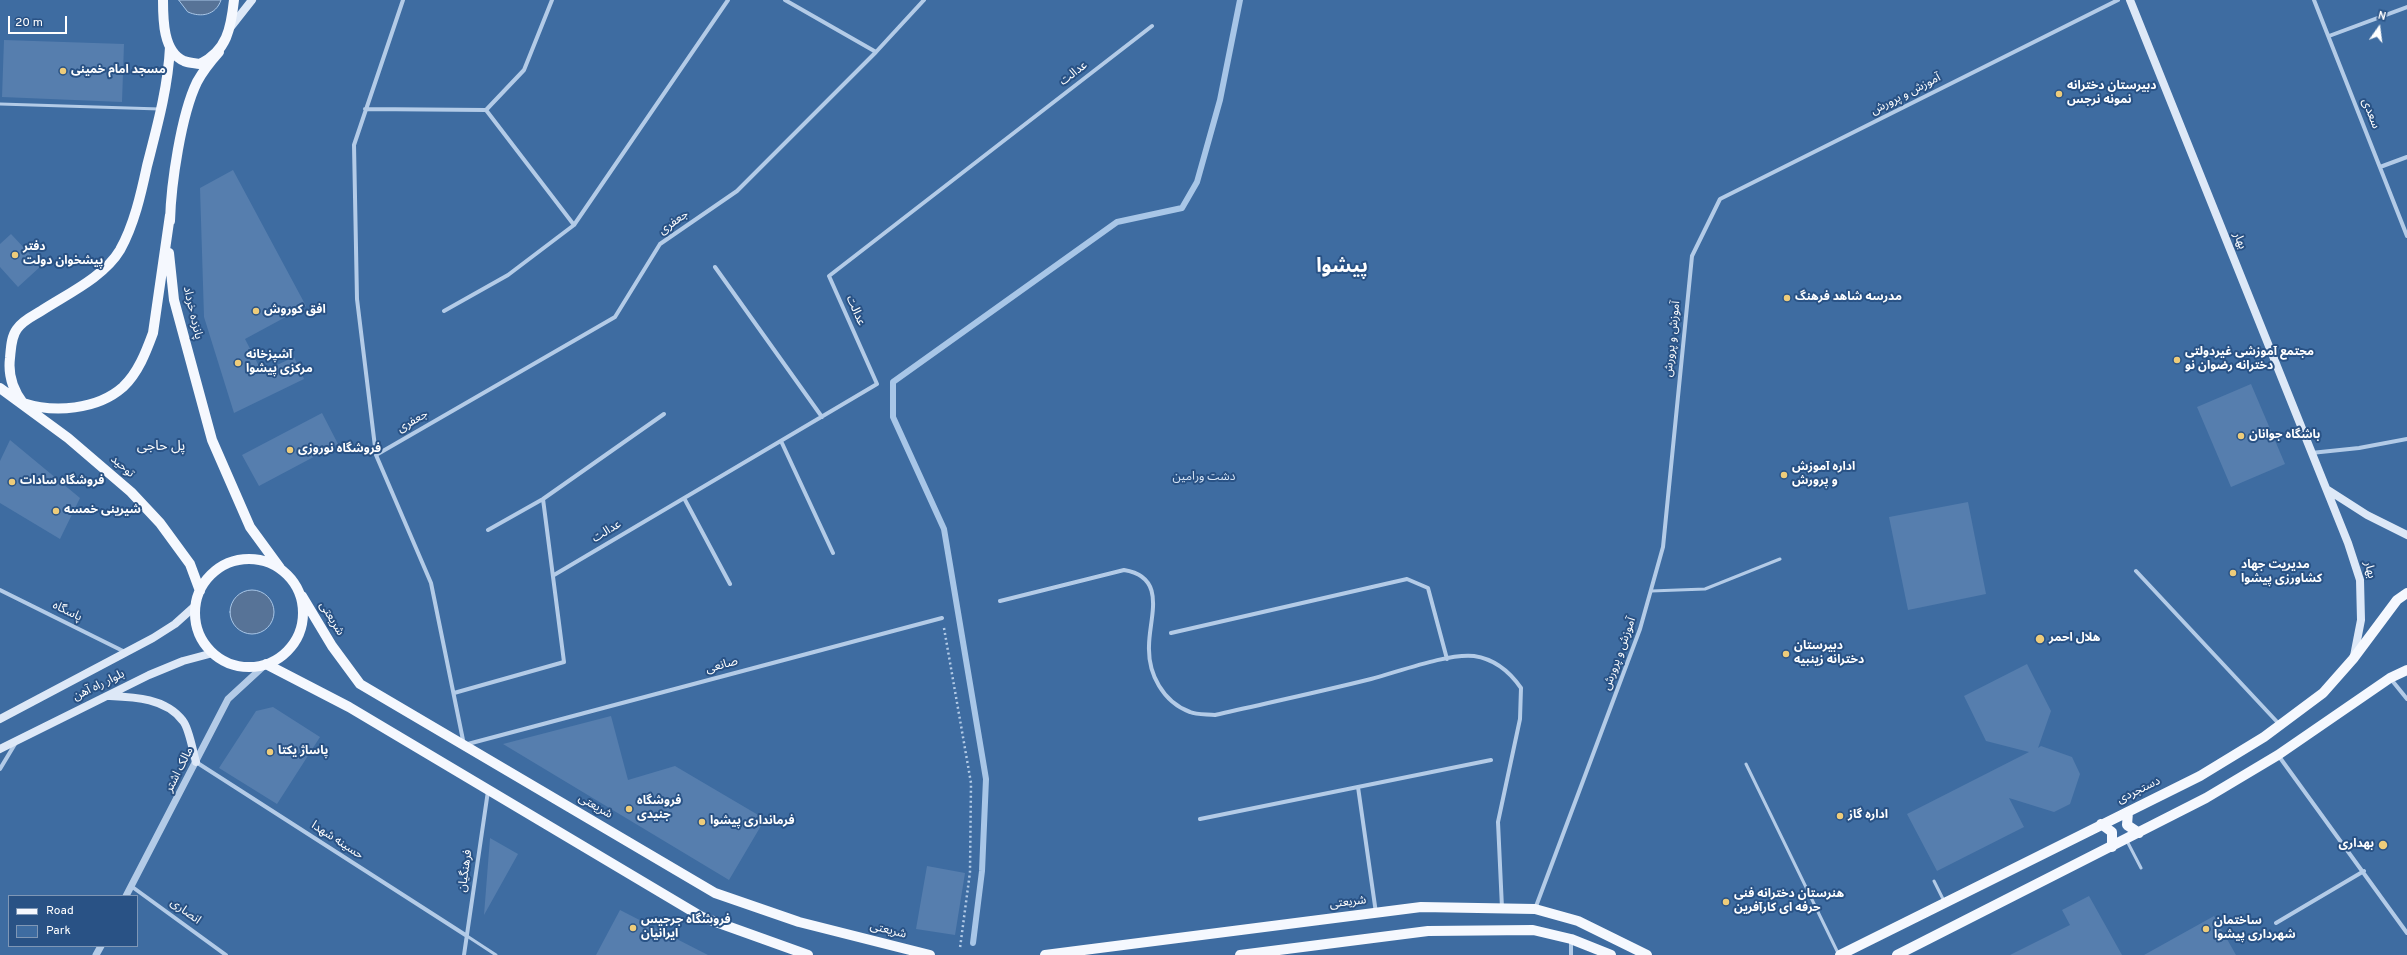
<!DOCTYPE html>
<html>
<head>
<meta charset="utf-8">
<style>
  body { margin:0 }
  #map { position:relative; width:2407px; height:955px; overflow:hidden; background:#295285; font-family:Overpass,sans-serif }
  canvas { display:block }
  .legend { position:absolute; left:8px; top:895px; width:130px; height:52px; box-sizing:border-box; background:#295285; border:1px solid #7f97b6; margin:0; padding:5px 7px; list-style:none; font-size:12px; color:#fff }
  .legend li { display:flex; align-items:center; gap:8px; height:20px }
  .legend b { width:20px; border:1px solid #7f97b6 }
  .north { position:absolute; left:2359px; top:8px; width:40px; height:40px; -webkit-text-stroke:3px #295285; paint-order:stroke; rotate:14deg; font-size:11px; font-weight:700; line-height:16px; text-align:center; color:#fff }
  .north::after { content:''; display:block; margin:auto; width:14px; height:18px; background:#fff; clip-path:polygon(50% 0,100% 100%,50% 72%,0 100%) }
  .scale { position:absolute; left:8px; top:16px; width:59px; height:18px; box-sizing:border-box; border:2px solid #fff; border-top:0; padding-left:5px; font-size:12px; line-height:14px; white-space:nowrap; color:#fff; -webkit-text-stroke:3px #295285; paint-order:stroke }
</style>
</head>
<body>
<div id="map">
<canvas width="2407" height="955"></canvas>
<ul class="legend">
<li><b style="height:5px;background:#f5f8fe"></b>Road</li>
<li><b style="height:11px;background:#3e6ca1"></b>Park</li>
</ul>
<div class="north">N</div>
<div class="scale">20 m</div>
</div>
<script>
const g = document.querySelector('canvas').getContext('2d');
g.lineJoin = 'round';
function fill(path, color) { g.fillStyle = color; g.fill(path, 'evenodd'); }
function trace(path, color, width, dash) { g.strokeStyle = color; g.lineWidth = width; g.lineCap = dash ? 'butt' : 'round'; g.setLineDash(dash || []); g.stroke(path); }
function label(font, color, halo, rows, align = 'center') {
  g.font = font + ' Overpass,"Noto Sans Arabic",sans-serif'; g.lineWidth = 4; g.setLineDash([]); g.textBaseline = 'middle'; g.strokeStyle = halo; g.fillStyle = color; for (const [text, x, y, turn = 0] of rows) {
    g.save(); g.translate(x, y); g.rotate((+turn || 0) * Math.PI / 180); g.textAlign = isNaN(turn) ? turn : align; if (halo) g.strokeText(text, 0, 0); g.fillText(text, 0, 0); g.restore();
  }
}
const green = new Path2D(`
  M0,0h2407v955h-2407zM9,896h128v50h-128z`);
const water = new Path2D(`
  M179,0h42c-5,15 -20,18 -33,12z
  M230 612a22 22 0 1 1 44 0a22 22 0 1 1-44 0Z`);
const stream = new Path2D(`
  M973,943l9,-72 4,-92 -42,-250 -51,-112v-35l224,-160 65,-14 15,-26 23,-82 20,-100`);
const building = new Path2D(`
  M4,40l120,4 -2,58 -120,-5z
  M233,170l73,136 -61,33 17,33 32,-15 10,22 -70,34 -30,-96 -4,-129z
  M11,234l30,32 -23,21 -18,-20v-23z
  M2251,384l34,80 -54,23 -34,-80z
  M322,413l16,31 -79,42 -17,-31z
  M10,440l70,58 -20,41 -60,-36v-42z
  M1968,502l18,92 -78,16 -19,-93z
  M2027,664l24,47 -13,37 3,-2 31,11 8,17 -10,30 -16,8 -45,-14 15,29 -87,44 -30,-57 122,-62 -43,-11 -22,-45z
  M273,707l47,30 -43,67 -58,-36 37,-57z
  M611,716l17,64 47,-14 90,53 -36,61 -226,-136z
  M490,838l28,16 -34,61z
  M927,866l38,7 -10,62 -39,-6z
  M2089,896l33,59h-112l60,-30 -8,-15z
  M620,910l88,45h-112z
  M2214,916l22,39h-92z`);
const path = new Path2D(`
  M944,628l27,155 -1,89 -10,76`);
const service = new Path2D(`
  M0,104l160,5
  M1651,591l54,-2 75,-30
  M1746,764l92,189
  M2127,841l14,27
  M1934,881l10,20
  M467,936l29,19`);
const minor = new Path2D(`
  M403,0l-49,145 3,154 19,156 55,128 33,162 478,-127
  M785,0l91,52
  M2314,0l93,236
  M2329,36l78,-29
  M365,109l121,1 88,115
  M486,110l38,-40 28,-70
  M2380,167l27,-10
  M715,267l107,150
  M444,311l64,-36 66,-50 154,-225
  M781,441l52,112
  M2311,453l48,-5 48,-9
  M376,455l239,-138 45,-73 77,-53 139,-139 48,-52
  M684,498l46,86
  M488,530l55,-31 121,-85
  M2136,571l144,154
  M554,575l323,-191 -48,-108 323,-250
  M0,590l125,62
  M1000,601l124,-31c44,7 25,48 25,76 -1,28 14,56 41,66 7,3 17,2 25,3 52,-12 104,-23 156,-36 27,-7 77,-26 103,-23 20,3 36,16 47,32l-1,31 -22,103 4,86
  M1171,633l236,-54 21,9 19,71
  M2390,678l17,21
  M454,693l110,-31 -21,-163
  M2278,755l129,178
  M196,762l271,174
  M0,769l15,-25
  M1358,787l18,126
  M1200,819l291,-59
  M131,886l95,69
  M1535,909l105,-280 23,-82 29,-291 28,-57 398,-199
  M2276,923l88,-52
  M464,955l24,-164
  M1571,955v-15`);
const tertiary = new Path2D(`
  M126,896l102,-197 38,-35
  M96,955l5,-9`);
const secondary = new Path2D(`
  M2130,0l218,543 12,37 1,40 -7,36
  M230,28l22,-28
  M2328,490l39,25 40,20
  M109,696c25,1 57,2 74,25 6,7 10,31 13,41
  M0,719l153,-81 22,-14 20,-18
  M0,749l149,-74 34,-14 30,-8`);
const primary = new Path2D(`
  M163,0c0,19 0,52 21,61 5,2 11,2 16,3 27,-13 31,-36 34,-64
  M170,47c-2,41 -13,80 -23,119 -6,28 -13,59 -27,84 -16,27 -53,44 -79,61 -8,5 -18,9 -24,18 -6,8 -6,19 -7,29 -2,16 3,32 13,45 31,10 74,7 100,-16 15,-14 23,-35 30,-54l17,-118
  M170,221c1,-37 11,-106 27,-139 6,-11 14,-21 22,-30
  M169,253l5,47 38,140 38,87 30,41
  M0,388l68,50 63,54 29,31 30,41 10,27
  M195 613a54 54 0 1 1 108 0a54 54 0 1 1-108 0Z
  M302,596l30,50 28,38 355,209 84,29 131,33
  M266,664l83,43 353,210 106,38
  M2128,812l-1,13 12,8
  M2101,824l11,8v15
  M1045,955l376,-48 114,2 43,12 69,34
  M1240,955l188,-24 105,-1 38,9 40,16
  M1840,955l360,-179 64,-39 59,-44 30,-34 44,-59 10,-7
  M1897,955l309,-157 72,-43 112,-77 17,-8`);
const markers = [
  [63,71,4,"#eecc7a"],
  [2059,94,4,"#eecc7a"],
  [15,255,4,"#eecc7a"],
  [1787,298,4,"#eecc7a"],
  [256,311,4,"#eecc7a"],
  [2177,360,4,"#eecc7a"],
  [238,363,4,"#eecc7a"],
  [2241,436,4,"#eecc7a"],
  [290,450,4,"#eecc7a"],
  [1784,475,4,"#eecc7a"],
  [12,482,4,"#eecc7a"],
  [56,511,4,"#eecc7a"],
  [2233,573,4,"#eecc7a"],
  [2040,639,5,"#eecc7a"],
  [1786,654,4,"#eecc7a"],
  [270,752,4,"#eecc7a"],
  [629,809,4,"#eecc7a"],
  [1840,816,4,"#eecc7a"],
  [702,822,4,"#eecc7a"],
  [2383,845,5,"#eecc7a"],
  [1726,902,4,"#eecc7a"],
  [633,928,4,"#eecc7a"],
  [2206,929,4,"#eecc7a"]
];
const poiNames = [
  ["مسجد امام خمینی",71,71],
  ["دبیرستان دخترانه",2067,87],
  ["نمونه نرجس",2067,101],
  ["دفتر",23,248],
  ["پیشخوان دولت",23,262],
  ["مدرسه شاهد فرهنگ",1795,298],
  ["افق کوروش",264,311],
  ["مجتمع آموزشی غیردولتی",2185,353],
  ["دخترانه رضوان نو",2185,367],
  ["آشپزخانه",246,356],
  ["مرکزی پیشوا",246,370],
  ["باشگاه جوانان",2249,436],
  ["فروشگاه نوروزی",298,450],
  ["اداره آموزش",1792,468],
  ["و پرورش",1792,482],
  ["فروشگاه سادات",20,482],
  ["شیرینی خمسه",64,511],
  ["مدیریت جهاد",2241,566],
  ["کشاورزی پیشوا",2241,580],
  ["هلال احمر",2049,639],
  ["دبیرستان",1794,647],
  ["دخترانه زینبیه",1794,661],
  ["پاساژ یکتا",278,752],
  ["فروشگاه",637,802],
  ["جنیدی",637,816],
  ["اداره گاز",1848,816],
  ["فرمانداری پیشوا",710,822],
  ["بهداری",2374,845,"right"],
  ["هنرستان دخترانه فنی",1734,895],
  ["حرفه ای کارآفرین",1734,909],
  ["فروشگاه جرجیس",641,921],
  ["ایرانیان",641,935],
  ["ساختمان",2214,922],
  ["شهرداری پیشوا",2214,936]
];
const streetNames = [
  ["عدالت",1074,74,-38],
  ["آموزش و پرورش",1906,95,-27],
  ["سعدی",2370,114,69],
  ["جعفری",674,223,-35],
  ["بهار",2239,241,68],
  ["عدالت",855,311,66],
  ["پانزده خرداد",192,313,77],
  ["آموزش و پرورش",1673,339,-84],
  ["جعفری",413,422,-30],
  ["توحید",122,467,41],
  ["عدالت",607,532,-31],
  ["بهار",2369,570,76],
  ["پاسگاه",67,612,26],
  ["شریعتی",331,619,59],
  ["آموزش و پرورش",1620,654,-70],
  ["صانعی",722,666,-15],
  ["بلوار راه آهن",99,686,-26],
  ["مالک اشتر",180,770,-63],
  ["دستجردی",2139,791,-26],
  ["شریعتی",595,807,30],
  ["حسینه شهدا",337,841,33],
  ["فرهنگیان",466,871,-82],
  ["شریعتی",1348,903,-7],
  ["انصاری",185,912,36],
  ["شریعتی",888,931,14]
];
const parkNames = [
  ["دشت ورامین",1204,478]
];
const quarterNames = [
  ["پل حاجی",161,447]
];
const townNames = [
  ["پیشوا",1342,268]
];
fill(green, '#3e6ca1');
fill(water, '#577397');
trace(water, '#a8c6e7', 1);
trace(stream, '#a8c6e7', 6);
fill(building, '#567eae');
trace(path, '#b3cbe7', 2.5, [2, 3]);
trace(service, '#b3cbe7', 3);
trace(minor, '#b3cbe7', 4);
trace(tertiary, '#b3cbe7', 7);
trace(secondary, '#dde8f7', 8);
trace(primary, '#f5f8fe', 10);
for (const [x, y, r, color] of markers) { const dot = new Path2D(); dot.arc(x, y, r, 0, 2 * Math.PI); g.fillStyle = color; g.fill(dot); trace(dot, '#295285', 1.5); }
label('bold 12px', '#fff', '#295285', poiNames, 'left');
label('12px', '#fff', '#295285', streetNames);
label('12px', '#d7e5f6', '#295285', parkNames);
label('14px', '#fff', '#295285', quarterNames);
label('bold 20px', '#fff', '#295285', townNames);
</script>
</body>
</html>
